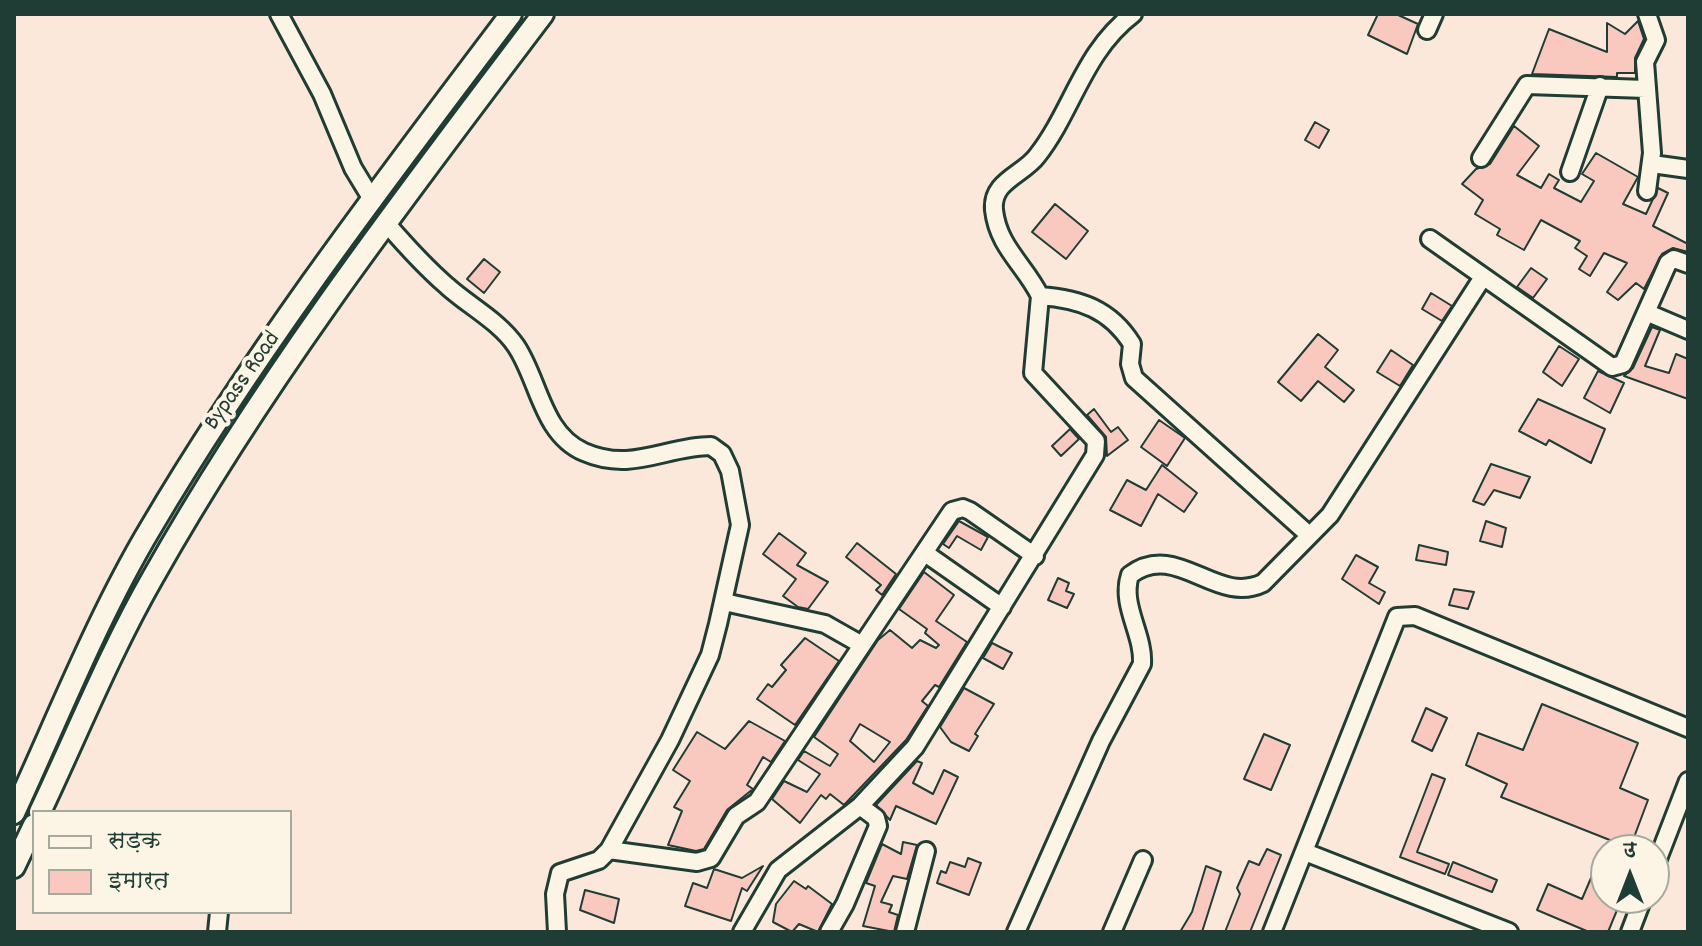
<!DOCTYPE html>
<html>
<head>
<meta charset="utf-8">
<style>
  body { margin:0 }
  #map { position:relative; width:1702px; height:946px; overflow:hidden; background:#fbe8da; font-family:Dekko,"Playpen Sans Deva",sans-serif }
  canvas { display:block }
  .frame { position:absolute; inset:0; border:16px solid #1f3d34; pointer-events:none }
  .legend { position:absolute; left:32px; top:810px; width:260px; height:104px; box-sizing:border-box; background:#fcf5e5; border:2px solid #a4ab9e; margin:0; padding:10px 14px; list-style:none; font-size:24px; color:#1f3d34 }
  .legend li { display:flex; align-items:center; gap:16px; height:40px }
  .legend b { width:40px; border:2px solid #a4ab9e }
  .north { position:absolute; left:1590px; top:834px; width:80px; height:80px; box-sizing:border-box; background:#fcf5e5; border:2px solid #a4ab9e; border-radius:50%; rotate:0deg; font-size:22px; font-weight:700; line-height:32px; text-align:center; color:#1f3d34 }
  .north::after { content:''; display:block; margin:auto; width:28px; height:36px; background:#1f3d34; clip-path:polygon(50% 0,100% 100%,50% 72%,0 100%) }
</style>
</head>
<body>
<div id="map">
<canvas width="1702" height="946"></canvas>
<div class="frame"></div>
<ul class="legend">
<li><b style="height:10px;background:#fcf5e5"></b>सड़क</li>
<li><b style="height:22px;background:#f9c9c0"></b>इमारत</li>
</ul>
<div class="north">उ</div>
</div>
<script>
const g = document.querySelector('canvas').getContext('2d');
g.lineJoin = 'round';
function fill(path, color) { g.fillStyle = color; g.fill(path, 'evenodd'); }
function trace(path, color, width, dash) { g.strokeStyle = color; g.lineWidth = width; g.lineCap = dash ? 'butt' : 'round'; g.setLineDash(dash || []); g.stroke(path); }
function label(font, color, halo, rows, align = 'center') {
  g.font = font + ' Dekko,sans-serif'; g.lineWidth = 8; g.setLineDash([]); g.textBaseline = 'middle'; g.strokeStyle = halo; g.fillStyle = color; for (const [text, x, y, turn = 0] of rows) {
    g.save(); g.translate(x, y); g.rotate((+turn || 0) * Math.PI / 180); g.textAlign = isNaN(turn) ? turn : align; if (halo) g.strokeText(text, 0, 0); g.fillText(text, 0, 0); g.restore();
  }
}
const building = new Path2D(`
  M1378,14h18l22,10 -11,30 -39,-19z
  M1638,21l6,18 -9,19v15h-18v4l-85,-3 17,-45 58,23v-29l18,11z
  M1315,122l14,8 -10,18 -14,-8z
  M1514,126l25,20 -22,29 24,13 8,-14 10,6 -5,8 27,14 13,-21 -12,-7 14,-21 42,24 -15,27 23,10 12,-26 10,5 -15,33 35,18v8l-15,-4 -11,6 -18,35 -8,-6 -18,17 -11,-8 20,-29 -23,-10 -14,23 -11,-7 8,-13 -12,-8 5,-7 -39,-21 -17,30 -27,-15 3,-6 -25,-15 8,-14 -21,-16 14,-15 14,-5z
  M1055,204l33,27 -22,28 -34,-27z
  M484,259l16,13 -16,21 -17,-14z
  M1531,268l16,11 -14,19 -16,-11z
  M1431,293l21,13 -10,15 -20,-12z
  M1652,327l8,3 -15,36 24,7 7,-19 12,5v40l-64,-23 9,-8z
  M1318,334l20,16 -13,17 29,23 -10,12 -26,-21 -17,20 -23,-19z
  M1559,346l20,13 -17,27 -19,-14z
  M1391,350l22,15 -13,21 -23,-14z
  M1598,371l26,12 -14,30 -26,-15z
  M1538,399l67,30 -14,34 -42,-23 -3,5 -27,-14z
  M1094,409l17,23 7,-5 10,13 -21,16 -1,-19 -19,-22z
  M1159,420l26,18 -18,28 -26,-19z
  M1070,429l9,10 -18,17 -9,-10z
  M1491,464l39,13 -10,21 -26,-8 -10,15 -11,-4z
  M1162,465l35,28 -13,19 -26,-18 -17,32 -31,-16 17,-30 19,10z
  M959,521l29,16 -7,13 -24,-14 -8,12 -6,-4z
  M1486,521l20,7 -4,19 -22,-6z
  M779,533l27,20 -9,12 31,17 -20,27 -10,-2 -15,-11 13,-17 -33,-25z
  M857,543l39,31 -14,21 -6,-5 5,-5 -35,-28z
  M1419,545l29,7 -2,13 -30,-5z
  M1356,555l22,12 -9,16 16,9 -6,12 -37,-25z
  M924,572l30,23 -18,26 31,21 -28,45 -4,-2 -13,16 6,5 -22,34 -62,65 -14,-11 -4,5 -5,-4 -21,28 -28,-24 12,-18 23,11 13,-18 -22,-14 6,-9 26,15 8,-12 -24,-17 64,-97 12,-10 22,18 8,-8 16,8 3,-3 -14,-12 2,-4 -28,-20zM860,724l30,18 -16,20 -24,-21z
  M1058,578l11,5 -3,8 8,3 -7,14 -19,-8z
  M1454,589l20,3 -6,17 -19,-4z
  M805,638l34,23 -44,64 -38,-26 11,-15 4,3 14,-17 -5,-5z
  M992,643l20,10 -9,16 -20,-11z
  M964,688l30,16 -19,30 3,2 -9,15 -18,-9 -11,-15z
  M1542,704l96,39 -18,45 28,12 -18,48 -129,-51 6,-13 -41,-19 12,-32 45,17z
  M1426,708l21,10 -15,33 -20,-10z
  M749,721l36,20 -14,21 -8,-5 -16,28 6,4 -26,21 -23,39 -8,2 -28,-6 14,-34 -8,-4 16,-26 -17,-11 24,-38 28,17z
  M1264,734l26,11 -19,45 -27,-11z
  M917,761l5,2 -9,20 20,11 11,-24 14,7 -22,47 -40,-18 -6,14 -14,-15z
  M1432,774l13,5 -28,73 32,12 -4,10 -45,-17z
  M903,842l14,3 -10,34 -14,-3 -12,26 11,3 -3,7 9,3 -4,17 -31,-6 12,-40 -9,-3 16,-39 19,10z
  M1267,849l14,6 -31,77h-25l15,-38 -3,-6 12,-27 10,4z
  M968,858l13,5 -12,32 -32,-12 4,-12 5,2 4,-11 15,5z
  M1453,862l44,18 -5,12 -44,-17z
  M1597,864l9,3v31h16l-14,34h-19l-52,-22 11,-26 34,15z
  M763,866l-16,25 -5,-3 -11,33 -46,-15 8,-23 14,5 7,-19 28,9z
  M1206,866l15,6 -19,60h-22l12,-20z
  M794,881l12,8 2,-3 24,18 -14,28 -19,-8 -7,8 -19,-10 3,-18z
  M585,890l34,9 -5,24 -34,-13z`);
const minor = new Path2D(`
  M279,14l43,80 31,74 20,33
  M1427,30l7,-16
  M1481,158l46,-73 119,4
  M1652,164l36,5
  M1570,172l30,-86
  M1647,191l5,-38 -7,-91 11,-22 -9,-26
  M387,224c19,22 38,43 60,62 22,20 52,35 69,60 23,34 26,88 68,106 48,21 82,-6 127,-6l11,8 8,17 10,54 -22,99 -8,31 -40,85 -61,110 -10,10 -39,13 -5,21 2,38
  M1430,239l182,128 11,-3 45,-101 6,-4 14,5
  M1040,296c40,3 70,13 92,48l-2,20 4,14 175,157
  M1648,313l40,17
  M925,553l77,54
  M724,602l101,22 37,21
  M609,850l88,12 14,-4 25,-42 21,-14 195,-291 11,-3 7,3 65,45
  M1305,852l204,80
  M1654,869l34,-88
  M217,932l2,-20
  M742,932l36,-62 82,-64 55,-59 180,-292 1,-14 -63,-68 7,-77c-15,-31 -42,-49 -46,-86 -3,-29 29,-35 43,-54 36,-46 46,-104 96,-142
  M829,932l16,-28 33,-78 -2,-8 -16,-12
  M905,932l21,-81
  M1016,932l85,-191 41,-77c2,-30 -22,-59 -12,-89 47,-35 86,31 133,8l67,-68 153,-238
  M1112,932l31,-72
  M1272,932l125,-315 18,-1 273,112
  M1630,932l13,-34`);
const major = new Path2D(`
  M40,812c37,-78 70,-160 113,-235 112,-199 253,-382 390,-563
  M14,813c43,-93 84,-197 136,-284 106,-180 235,-348 361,-515
  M14,867l20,-42`);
const streetNames = [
  ["Bypass Road",244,382,-55]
];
fill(building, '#f9c9c0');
trace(building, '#1f3d34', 2);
trace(minor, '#1f3d34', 22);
trace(major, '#1f3d34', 26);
trace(minor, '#fcf5e5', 16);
trace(major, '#fcf5e5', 20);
label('24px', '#1f3d34', '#fcf5e5', streetNames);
</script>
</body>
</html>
